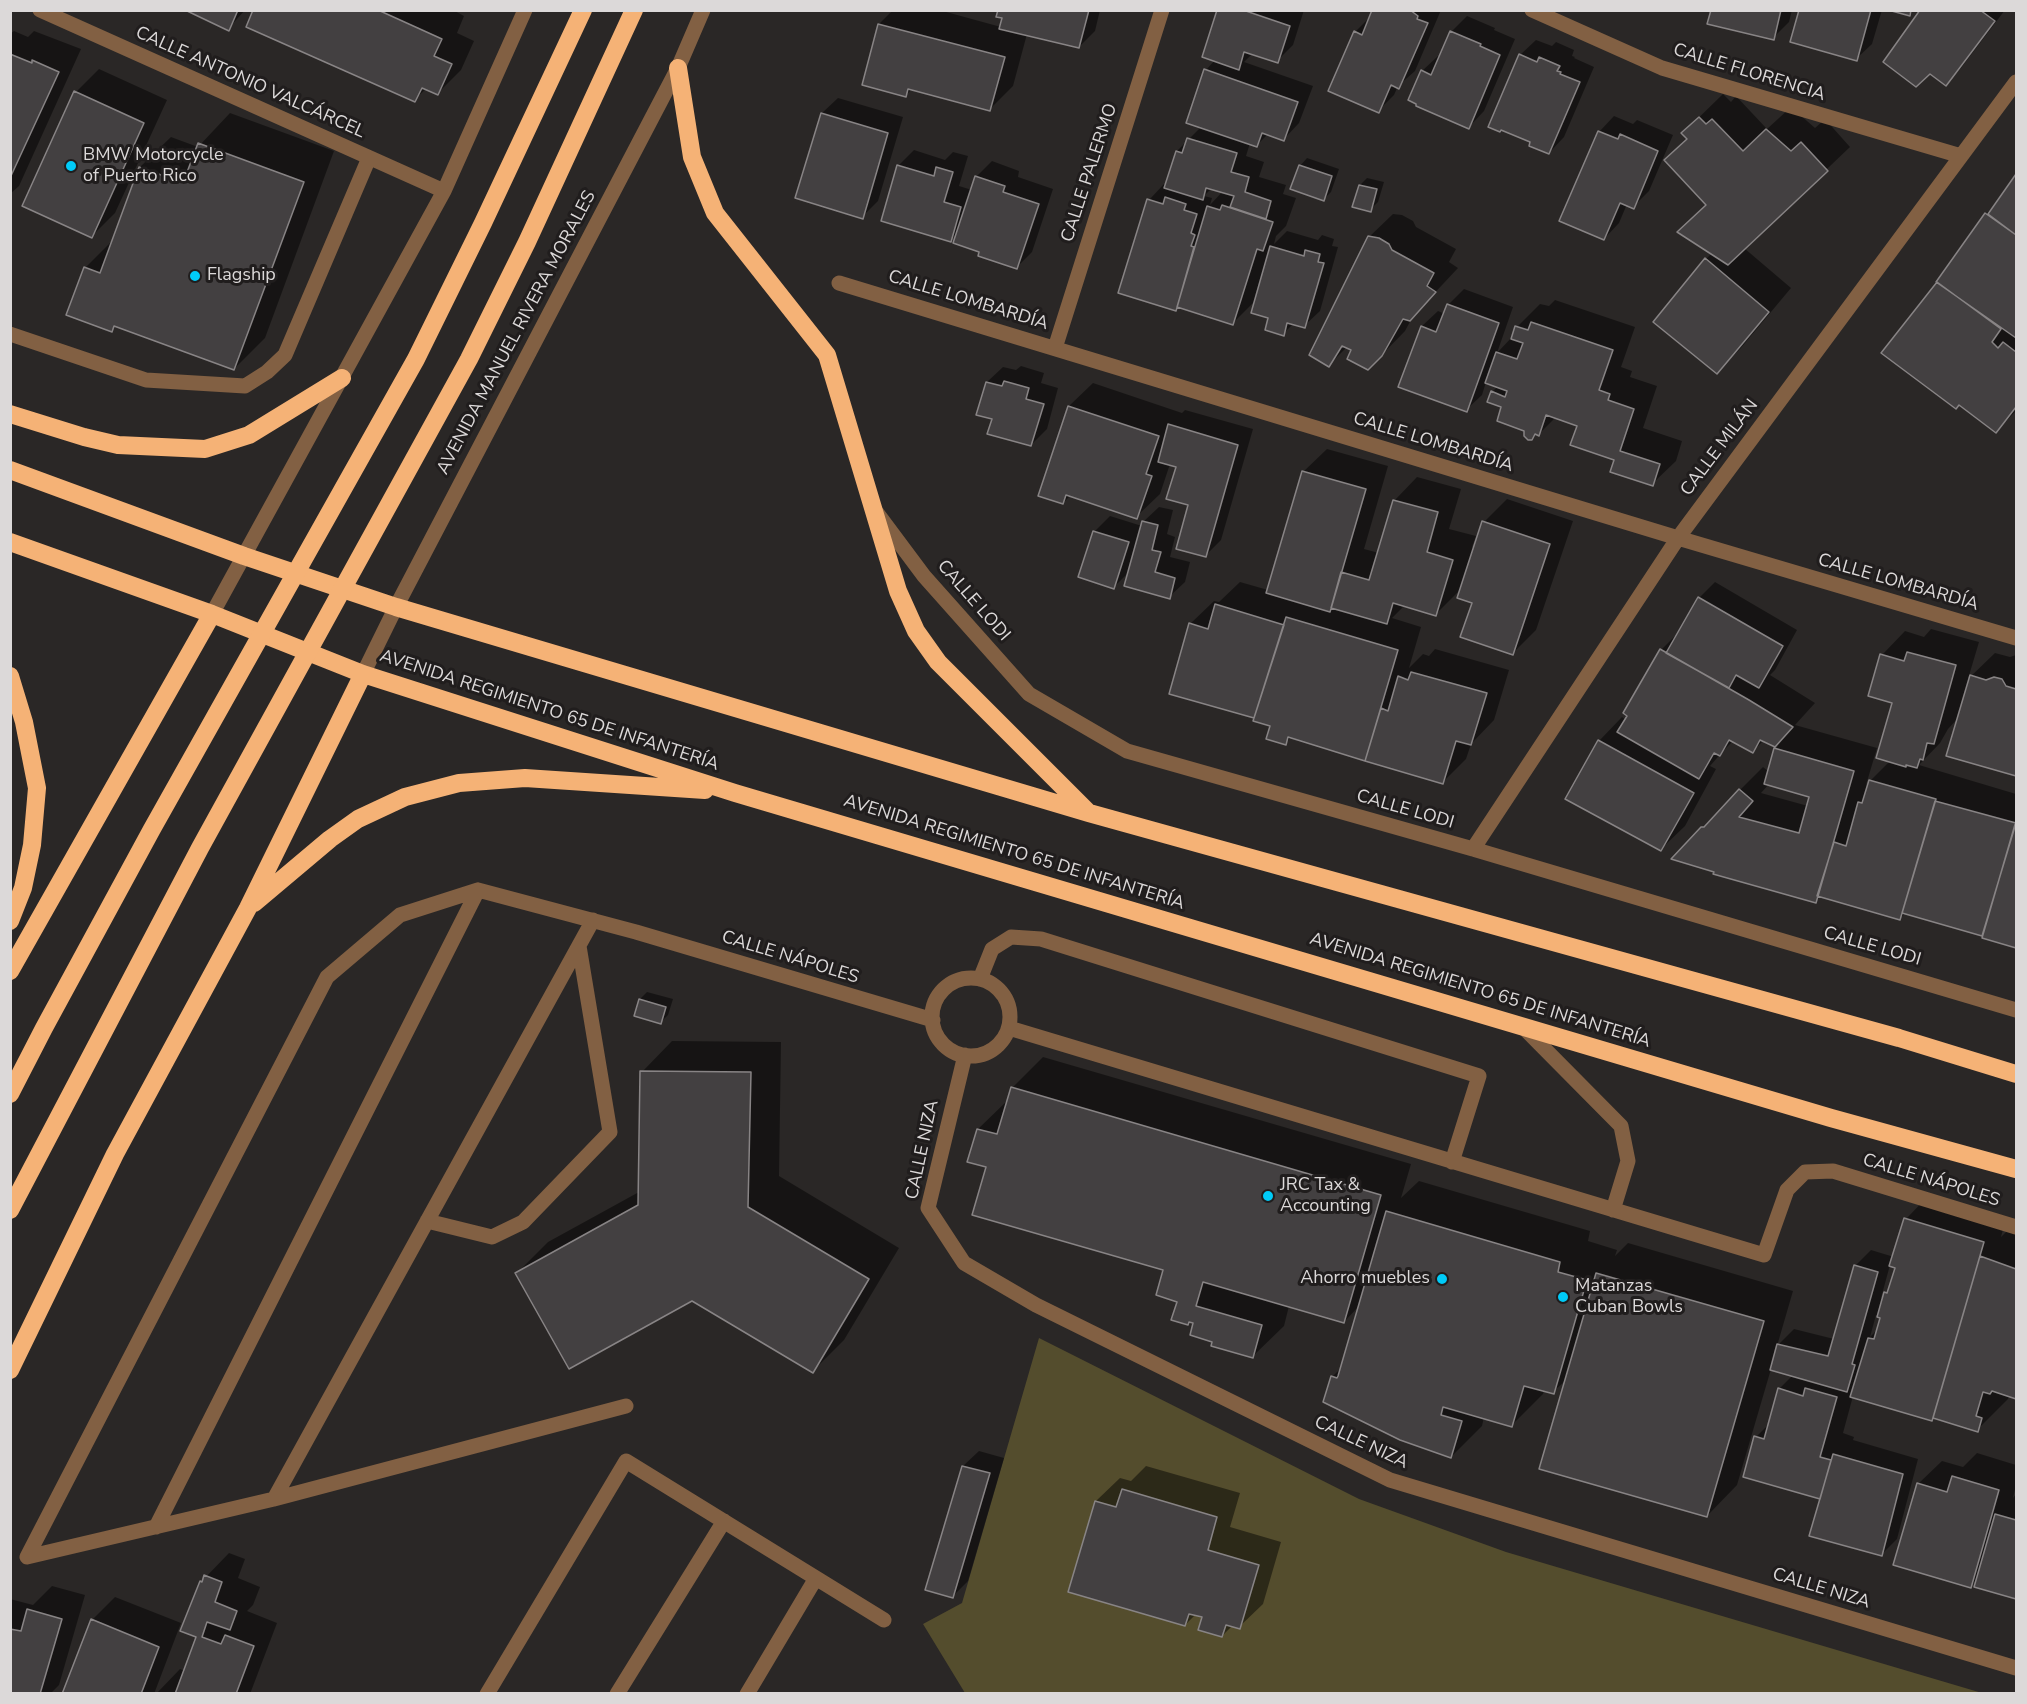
<!DOCTYPE html>
<html>
<head>
<meta charset="utf-8">
<style>
  body { margin:0 }
  #map { position:relative; width:2027px; height:1704px; overflow:hidden; background:#2a2726; font-family:"Nunito Sans",sans-serif }
  canvas { display:block }
  .frame { position:absolute; inset:0; border:12px solid #dcd9d9; pointer-events:none }
</style>
</head>
<body>
<div id="map">
<canvas width="2027" height="1704"></canvas>
<div class="frame"></div>
</div>
<script>
const g = document.querySelector('canvas').getContext('2d');
g.lineJoin = 'round';
function fill(path, color) { g.fillStyle = color; g.fill(path, 'evenodd'); }
function trace(path, color, width, dash) { g.strokeStyle = color; g.lineWidth = width; g.lineCap = dash ? 'butt' : 'round'; g.setLineDash(dash || []); g.stroke(path); }
function label(font, color, halo, rows, align = 'center') {
  g.font = font + ' "Nunito Sans",sans-serif'; g.lineWidth = 6; g.setLineDash([]); g.textBaseline = 'middle'; g.strokeStyle = halo; g.fillStyle = color; for (const [text, x, y, turn = 0] of rows) {
    g.save(); g.translate(x, y); g.rotate((+turn || 0) * Math.PI / 180); g.textAlign = isNaN(turn) ? turn : align; if (halo) g.strokeText(text, 0, 0); g.fillText(text, 0, 0); g.restore();
  }
}
const green = new Path2D(`
  M1039,1338l320,161 147,53 476,141h-1017l-42,-69 39,-21z`);
const shadow = new Path2D(`
  M187,10h58l-17,19z
  M255,10h198l11,6 -7,17 17,8 -13,29 -23,23 -11,-5 -13,12z
  M893,10h46l62,17 3,-10 -4,-7h100l-5,21 -16,16 -52,-13 -14,52 -23,23 -78,-20 -6,6 -27,-71z
  M1218,10h86l-11,35 -16,16 -24,-8 -9,9 69,24 -14,37 -15,16 -15,-6 -13,13 -6,-3 -4,13 18,6 -5,15 27,8 -3,9 13,4 -10,28 -10,10 -2,8 13,-13 31,9 4,-5 12,4 -2,7 6,1 -18,64 -16,15 -10,-3 -11,11 -27,-34 -24,24 -53,-18 -3,3 -27,-109 15,-16 3,1 10,-34 24,-24 5,-57 9,-10zM1212,188l11,3 -13,14 2,-7 -8,-2z
  M1374,10h67l-26,61 -17,15 -4,9 -16,16 -23,-79 16,-16z
  M1712,10h80l-3,12 -16,16z
  M1801,10h81l-10,34 -16,15z
  M1923,10h82l-44,58 -15,16z
  M1467,16l28,12 -1,2 21,9 -31,72 -15,16 -47,-56 16,-15 3,1 10,-25z
  M14,31l14,6 6,-6 47,18 -62,137 -9,8v-160z
  M1536,40l16,6 4,-4 18,8 -2,6 3,1 -1,1 20,9 -30,70 -15,16 -29,-98z
  M99,69l68,31 -52,113 -23,23 -16,-144z
  M1723,94l8,8 5,-6 31,33 24,-22 24,21 10,-9 25,28 -106,101 47,40 -51,61 -23,23 -11,-113 6,-6 -4,-49 -20,-66 -5,-5z
  M838,98l65,19 -25,84 -16,16 -40,-104z
  M230,113l104,38 -69,187 -31,31 -118,-43 -5,5 -26,-63 29,-29 26,-72 31,-30 27,10z
  M1614,116l19,8 4,-4 36,15 -24,56 -16,16 -6,-3 -8,19 -15,16 -5,-107z
  M914,150l31,10 8,-8 15,4 -9,30 13,4 4,-13 16,-16 27,10 -1,6 35,12 -21,63 -15,15 -36,-16 -23,-18 -8,7 -52,-74z
  M1307,158l32,11 -8,23 -7,7 -24,-33z
  M1367,178l17,4 -6,20 -8,8 -10,-25z
  M2016,178v233l-20,20 -74,-125 64,-92 13,-13z
  M1393,214l9,1 11,6 3,6 40,22 -7,13 9,6 -45,48 -8,15 -37,38 -15,-19 -6,-3 -18,18 40,-128z
  M1464,289l49,18 -16,46 16,-17 4,-9 23,-23 9,2 6,-6 80,27 -14,40 11,4 -2,6 27,9 -14,42 39,13 -6,20 -24,23 -36,-25 -37,-34 -23,-8 -17,17 -2,-1 -6,5 -5,-8 -23,-24 -11,-14 6,-6 -12,-4 -4,13 -16,15 -44,-84 16,-15 7,3 3,-9z
  M1021,366l23,7 -3,10 17,5 -11,41 -16,16 -37,-27 -7,-36 16,-15 13,3z
  M1093,383l89,30 3,-3 68,19 -32,111 -15,15 -28,-89 -8,-2 -10,30 -24,23 -65,-22 -8,8 -23,-8 29,-89z
  M1327,449l61,17 -24,83 15,4 15,-52 23,-24 44,12 -12,40 27,7 -4,11 3,1 9,-26 23,-23 66,22 -37,109 -23,23 -52,-64 -25,25 -31,-9 -13,13 29,9 -12,41 14,-14 6,2 6,-7 74,21 -15,50 -23,24 -5,15 -23,23 -111,-32 -40,-14 -6,7 -14,-18 -16,-8 -66,-93 24,-23 5,1 21,-20 28,8 35,-118z
  M1159,507l14,3 -6,24 8,3 -5,20 20,5 -5,20 -16,15 -39,-26 -16,16 -34,-11 15,-45 15,-15 32,10 1,-4z
  M1715,582l82,48 -22,40 -5,5 45,28 -20,22 82,23 -11,37 24,-24 4,-59 -12,-47 23,-24 19,6 7,-8 48,13 -11,37 27,-26 15,4 6,-2v120l-68,-20 11,-38 -11,12 -8,14 -21,22 97,29v152l-110,-33 -6,5 -79,-22 -6,6 -113,-74 61,-61 6,5 6,-23 3,-3 -14,-6 -11,11 -20,-10 -9,9 -14,16 6,3 -31,57 -24,23 -62,-108 23,-24 4,3 35,-70 21,-21 17,-31zM1769,784l42,12 -3,10 -47,-13z
  M647,992l26,7 -5,16 -7,7 -21,-23z
  M672,1041l109,1 -2,134 120,72 -55,92 -31,31 -121,-72 -175,-26 31,-31 91,-50 3,-120z
  M1043,1057l368,107 -10,34 18,-17 171,50 -2,10 29,9 -2,6 13,-13 165,48 -16,55 17,-17 40,10 21,-73 16,-16 23,7 12,-38 23,-24 77,23 -5,19 11,-11 4,1v170l-6,-2 -2,4 -31,31 -43,-13 -2,2 -79,-23 -10,37 11,4 -1,3 65,19 -21,80 -16,16 -58,-61 -67,-57 14,-14 9,-34 14,-14 -22,-6 -34,116 -30,31 -140,-137 -14,13 -9,-2 -1,4 -31,31 -28,-8 -2,9 -31,31 -119,-80 10,-10 18,-62 -16,17 -55,-16 -5,20 -31,30 -39,-15 -19,-19 -16,-21 -14,-32 -177,-103 -10,-37 31,-30 3,-11zM1890,1265l6,2 -6,22 -9,9zM1876,1315l6,2 -4,12 -8,8z
  M979,1451l25,7 -36,123 -15,15 10,-130z
  M1977,1453l39,12v20l-3,13 3,-4v104l-41,-12 2,-7 -6,7 -53,-102 24,-23 21,6z
  M1146,1466l94,27 -10,34 51,15 -18,62 -24,23 -6,-2 -11,11 -18,-20 -8,-2 -11,11 -89,-124 24,-23 11,3z
  M229,1553l16,6 -7,19 22,9 -7,18 -6,6 30,12 -27,71h-94l24,-25 5,2 13,-34 3,-55z
  M52,1586l33,9 -26,90 -9,9h-40v-95l23,6z
  M115,1597l66,26 -27,71h-90l28,-74z`);
const building = new Path2D(`
  M185,10h53l-9,21z
  M253,10h125l64,29 -8,17 18,8 -14,31 -16,-7 -7,14 -169,-75z
  M998,10h91l-10,38 -80,-19 3,-11 -6,-1z
  M1217,10h26l47,16 -12,37 -34,-11 -5,18 -37,-13z
  M1372,10h38l8,6 -1,3 11,4 -29,66 -8,-4 -12,28 -51,-22 26,-60 8,4z
  M1711,10h70l-7,30 -67,-16z
  M1799,10h72l-14,51 -67,-19z
  M1888,10h23l-1,6z
  M1920,10h60l15,11 -49,65 -16,-12 -14,13 -33,-25z
  M878,24l127,33 -15,54 -82,-22 -2,8 -44,-12z
  M1450,31l31,13 -1,2 20,9 -31,74 -53,-23v-2l-8,-4 13,-30 10,5z
  M10,54l22,9v-3l27,12 -49,106z
  M1519,54l18,8 2,-5 21,9 -3,5 4,1 -1,2 20,8 -31,72 -20,-8 1,-4 -29,-12 -1,2 -12,-5z
  M1204,69l94,33 -14,39 -22,-8 -5,14 -71,-24z
  M74,91l70,32 -52,115 -70,-32z
  M821,113l67,20 -25,86 -68,-21z
  M1699,117l7,7 6,-5 31,32 23,-22 25,22 10,-9 27,29 -100,94 -51,-33 29,-27 -42,-45 23,-21 -6,-6z
  M1598,131l20,8 2,-5 38,17 -24,58 -14,-6 -16,37 -45,-19z
  M1187,138l50,15 -6,19 18,5 -4,15 26,9 -5,18 -36,-12 4,-11 -28,-8 -3,12 -39,-12 12,-37 6,2z
  M198,143l106,39 -70,188 -120,-44 -2,6 -46,-17 18,-48 16,6 39,-106 44,16z
  M897,165l37,11 2,-9 17,5 -9,30 17,5 -10,35 -70,-21z
  M1299,165l33,11 -8,25 -34,-12z
  M2016,174v61l-28,-21z
  M975,176l30,10 -2,6 36,12 -22,65 -39,-13 1,-4 -26,-9z
  M1359,185l18,4 -6,23 -19,-5z
  M1165,197l21,7 -2,6 13,4 -6,19 4,2 -4,11 3,1 -18,64 -58,-18 29,-94 16,5z
  M1222,205l51,17 -10,29 -6,-2 -24,76 -56,-18 30,-101 13,4z
  M1985,213l31,22v103l-80,-56z
  M1368,236l11,2 10,6 3,6 42,23 -7,13 9,6 -26,29 -7,-2 -21,37 -14,14 -21,-11 4,-9 -9,-4 -13,21 -20,-12z
  M1270,246l34,10 1,-6 15,4 -2,8 6,1 -19,65 -18,-5 -3,13 -19,-6 3,-12 -17,-5z
  M1705,258l64,54 -52,62 -64,-52z
  M1937,282l64,47 -9,13 6,6 5,-6 13,10v55l-20,26 -37,-28 -3,4 -75,-56z
  M1447,304l52,19 -32,89 -69,-25 23,-61 15,6z
  M1531,322l82,28 -14,40 11,4 -2,6 26,9 -14,42 40,13 -7,22 -43,-14 4,-12 -44,-15 7,-19 -31,-11 -7,21 -4,-2 -3,6h-4l-4,-4v-5l-27,-10 4,-14 -14,-5 4,-11 14,6 2,-6 -22,-8 11,-31 21,7 6,-16 -12,-4 4,-13 13,4z
  M1004,381l25,7 -3,11 18,5 -13,42 -44,-12 5,-15 -16,-4 10,-33 16,4z
  M1068,406l91,30 -13,38 6,2 -15,43 -71,-24 -3,9 -25,-8z
  M1168,424l70,21 -32,112 -30,-8 12,-44 -22,-6 10,-32 -18,-5z
  M1302,471l64,18 -36,123 -64,-19z
  M1393,500l45,12 -11,40 26,8 -17,56 -43,-13 -6,21 -56,-16 10,-36 28,8z
  M1142,521l16,4 -6,25 9,2 -6,20 20,6 -5,21 -46,-13z
  M1482,521l68,23 -37,111 -53,-18 12,-34 -15,-5z
  M1093,531l36,11 -15,47 -36,-12z
  M1698,597l85,49 -24,42 -23,-13 -7,13 -63,-35z
  M1215,604l69,21 -30,93 -85,-24 20,-71 19,6z
  M1286,617l112,33 -33,111 -77,-24 -2,8 -20,-6 4,-13 -17,-5z
  M1660,649l89,51 44,27 -18,20 -15,-7 -7,13 -24,-13 -9,16 -6,-3 -15,26 -82,-47 10,-16 -4,-3z
  M1907,652l49,13 -22,79 -7,-1 -4,17 -3,-1 -3,9 -11,-3v2l-30,-9 16,-55 -24,-7 12,-42 24,7z
  M1411,672l76,21 -16,52 -15,-4 -13,43 -78,-23 16,-53 7,3 10,-35 10,4z
  M1970,675l16,5 8,-3 8,2 4,7 10,3v87l-70,-20z
  M1598,740l96,53 -33,58 -96,-52z
  M1774,748l80,23 -38,132 -103,-29 1,-2 -43,-13 30,-32h3l35,-38 14,12 -14,16 60,16 10,-36 -45,-13z
  M1869,780l67,19 -36,121 -83,-24 17,-54 12,4 12,-44 4,1z
  M1935,801l81,22 -34,113 -80,-23z
  M2016,821v127l-34,-10z
  M639,999l27,8 -5,17 -27,-8z
  M640,1071l111,1 -3,135 121,72 -56,94 -121,-72 -123,68 -54,-96 123,-68z
  M1011,1087l370,108 -37,128 -141,-41 -7,24 66,19 -9,33 -42,-12 1,-4 -22,-7 3,-12 -4,-1 -1,3 -17,-5 6,-18 -21,-7 7,-25 -191,-55 14,-48 -19,-5 10,-33 20,5z
  M1386,1211l174,51 -2,10 29,8 -33,114 -30,-8 -12,41 -69,-20 -2,8 21,6 -11,37 -51,-18 -77,-38 8,-26 6,2 1,-2z
  M1904,1218l80,24 -52,179 -82,-24 18,-59 6,1 6,-21 -3,-1 7,-25 3,1 8,-25 -6,-2z
  M1980,1256l36,13v130l-24,-8 -2,3 -7,-2 -7,24 6,2 -4,14 -45,-14z
  M1854,1265l24,7 -26,92 3,1 -8,27 -77,-22 7,-26 51,12z
  M1596,1273l168,48 -57,196 -168,-48z
  M1778,1388l25,8 2,-8 32,9 -17,60 11,3 -11,39 -77,-22 11,-41 10,3z
  M1833,1454l70,20 -21,82 -73,-20z
  M962,1466l28,7 -37,125 -28,-8z
  M1952,1476l47,14 -28,98 -78,-23 24,-82 30,9z
  M1122,1489l95,28 -9,33 51,15 -19,64 -14,-4 -4,12 -24,-7 4,-13 -13,-3 -4,12 -117,-34 27,-91 21,6z
  M1995,1514l21,6v79l-42,-12z
  M204,1575l18,7 -7,20 22,9 -7,19 -23,-8 -5,15 19,7 4,-9 29,11 -18,48h-61l21,-57 -16,-6 20,-50 2,1z
  M27,1609l35,10 -22,75h-30v-65l11,2z
  M91,1619l68,28 -18,47h-79z`);
const minor = new Path2D(`
  M40,10l404,181
  M1532,10l130,58 299,88
  M839,283l839,255 338,100
  M10,334l136,46 99,6 22,-14 18,-17 84,-197
  M1055,348l107,-338
  M877,513l47,63 105,118 98,57 346,98 543,161
  M212,614l232,-423 81,-181
  M363,674l33,-67 282,-539 25,-58
  M1473,849l205,-311 338,-456
  M932 1017a39 39 0 1 1 78 0a39 39 0 1 1-78 0Z
  M980,979l12,-30 19,-12 30,2 438,137 -27,86
  M1522,1026l99,100 7,35 -15,49
  M1009,1028l755,227 23,-65 18,-18 28,-1 183,56
  M965,1055l-37,153 36,55 72,42 354,175 626,188
  M427,1221l65,16 31,-15 87,-90 -31,-186
  M626,1406l-352,93 -247,58 300,-580 73,-62 78,-25 158,42 297,88
  M274,1499l319,-579
  M156,1527l322,-637
  M487,1694l139,-233 258,159
  M617,1694l107,-173
  M747,1694l69,-116`);
const highway = new Path2D(`
  M678,68l14,89 23,56 112,142 71,236 18,40 22,31 149,149
  M10,414l74,23 34,8 87,4 44,-14 93,-57
  M10,470l234,86 152,51 693,206 810,225 117,36
  M10,542l202,72 151,60 372,119 1096,325 185,51
  M10,676l14,46 13,66 -5,57 -9,43 -13,33
  M254,903l76,-64 28,-20 47,-22 54,-14 66,-5 180,12
  M10,971l202,-357
  M10,1370l105,-216 133,-246 115,-234`);
const highwayBridge = new Path2D(`
  M10,1094l34,-66 108,-199 264,-470 67,-136 100,-213
  M10,1210l190,-362 269,-489 58,-117 107,-232`);
const markers = [
  [71,166,6,"#00cbf8"],
  [195,276,6,"#00cbf8"],
  [1268,1196,6,"#00cbf8"],
  [1442,1279,6,"#00cbf8"],
  [1563,1297,6,"#00cbf8"]
];
const streetNames = [
  ["CALLE FLORENCIA",1749,73,17],
  ["CALLE ANTONIO VALCÁRCEL",250,83,24],
  ["CALLE PALERMO",1090,173,-72],
  ["CALLE LOMBARDÍA",968,301,17],
  ["AVENIDA MANUEL RIVERA MORALES",517,333,-62],
  ["CALLE LOMBARDÍA",1433,443,17],
  ["CALLE MILÁN",1720,448,-53],
  ["CALLE LOMBARDÍA",1898,583,16],
  ["CALLE LODI",973,601,49],
  ["AVENIDA REGIMIENTO 65 DE INFANTERÍA",549,711,18],
  ["CALLE LODI",1405,810,16],
  ["AVENIDA REGIMIENTO 65 DE INFANTERÍA",1014,853,17],
  ["CALLE LODI",1872,947,16],
  ["CALLE NÁPOLES",790,958,17],
  ["AVENIDA REGIMIENTO 65 DE INFANTERÍA",1480,991,17],
  ["CALLE NIZA",923,1150,-78],
  ["CALLE NÁPOLES",1931,1181,17],
  ["CALLE NIZA",1361,1443,25],
  ["CALLE NIZA",1821,1589,17]
];
const poiNames = [
  ["BMW Motorcycle",83,156],
  ["of Puerto Rico",83,177],
  ["Flagship",207,276],
  ["JRC Tax &",1280,1186],
  ["Accounting",1280,1207],
  ["Ahorro muebles",1430,1279,"right"],
  ["Matanzas",1575,1287],
  ["Cuban Bowls",1575,1308]
];
fill(green, '#544d2d');
fill(shadow, '#0007');
fill(building, '#434041');
trace(building, '#888485', 1.5);
trace(minor, '#826043', 15);
trace(highway, '#f5b276', 18);
trace(highwayBridge, '#f5b276', 18);
for (const [x, y, r, color] of markers) { const dot = new Path2D(); dot.arc(x, y, r, 0, 2 * Math.PI); g.fillStyle = color; g.fill(dot); trace(dot, '#201d1d', 2); }
label('18px', '#dcd9d9', '#201d1d', streetNames);
label('18px', '#dcd9d9', '#201d1d', poiNames, 'left');
</script>
</body>
</html>
